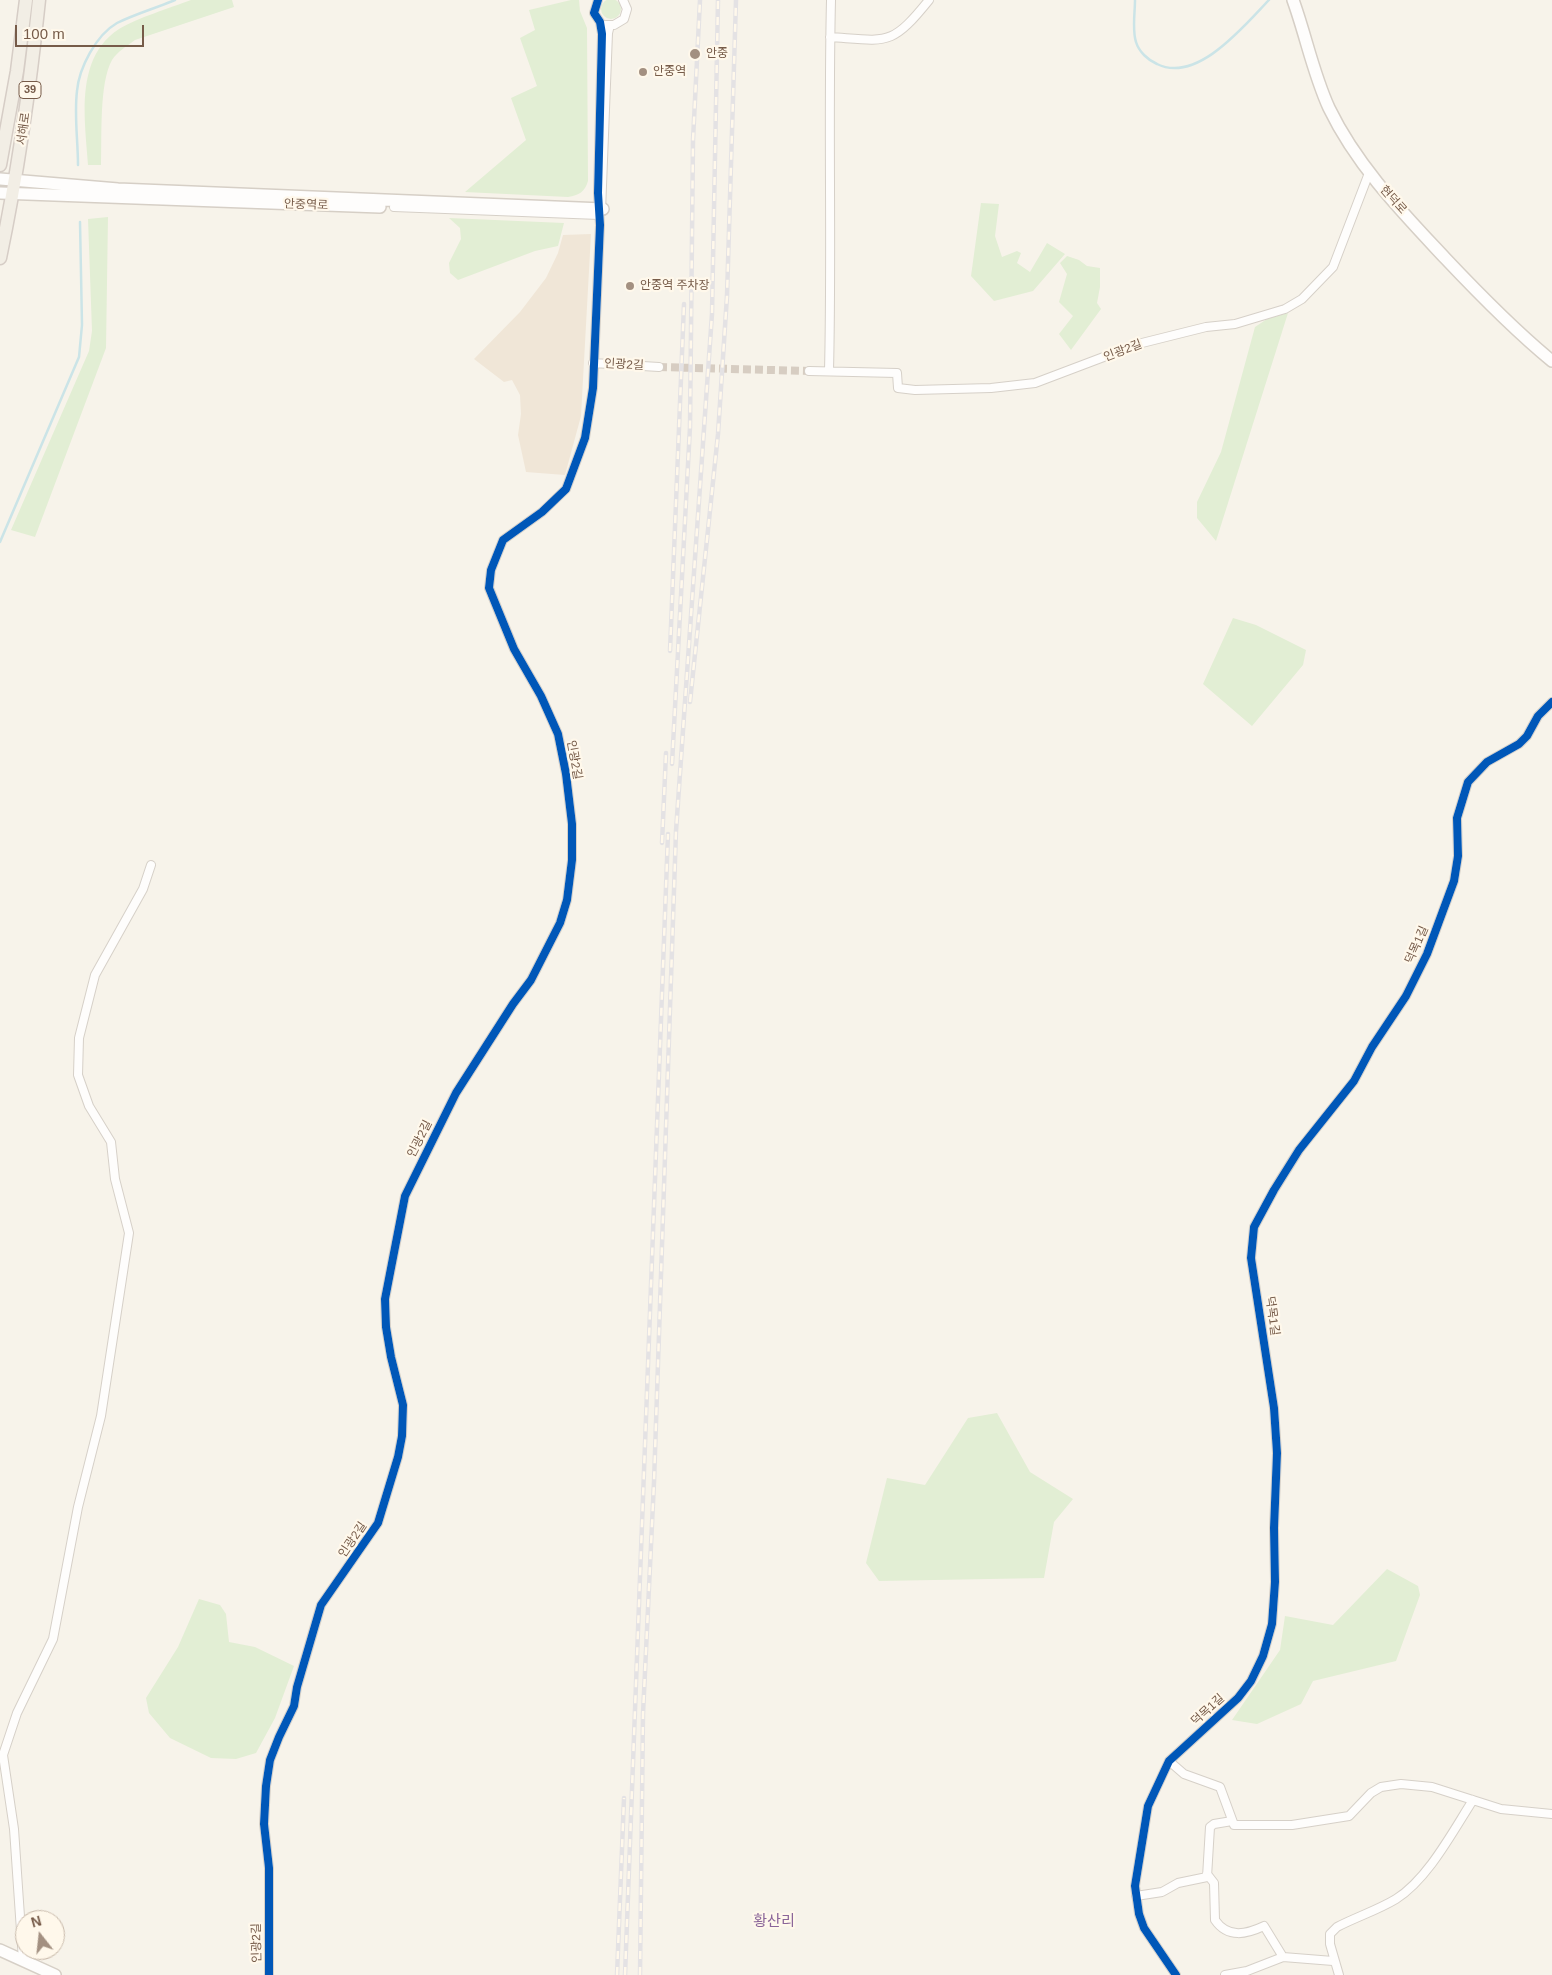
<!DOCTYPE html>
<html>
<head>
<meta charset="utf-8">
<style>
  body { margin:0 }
  #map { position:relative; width:1552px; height:1975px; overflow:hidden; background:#f7f3ea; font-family:Helvetica,sans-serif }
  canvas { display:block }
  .north { position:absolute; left:15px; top:1910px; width:50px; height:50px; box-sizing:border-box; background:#fff8eb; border:1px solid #c8b9aa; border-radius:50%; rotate:344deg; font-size:14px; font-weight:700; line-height:20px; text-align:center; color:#765b49 }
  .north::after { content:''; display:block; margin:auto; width:18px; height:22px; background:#a39081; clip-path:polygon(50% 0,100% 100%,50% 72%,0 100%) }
  .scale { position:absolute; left:15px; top:25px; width:129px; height:22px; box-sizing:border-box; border:2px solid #765b49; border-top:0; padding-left:6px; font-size:15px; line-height:18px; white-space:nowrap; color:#765b49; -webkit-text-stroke:4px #fff8eb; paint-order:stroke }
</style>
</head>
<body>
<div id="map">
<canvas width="1552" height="1975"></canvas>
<div class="north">N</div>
<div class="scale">100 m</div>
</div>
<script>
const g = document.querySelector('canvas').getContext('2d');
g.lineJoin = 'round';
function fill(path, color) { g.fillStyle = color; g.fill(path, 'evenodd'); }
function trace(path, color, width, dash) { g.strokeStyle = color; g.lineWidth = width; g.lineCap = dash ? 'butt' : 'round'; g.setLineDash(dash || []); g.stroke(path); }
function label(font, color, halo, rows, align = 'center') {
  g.font = font + ' Helvetica,"Noto Sans KR",sans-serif'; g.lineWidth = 4.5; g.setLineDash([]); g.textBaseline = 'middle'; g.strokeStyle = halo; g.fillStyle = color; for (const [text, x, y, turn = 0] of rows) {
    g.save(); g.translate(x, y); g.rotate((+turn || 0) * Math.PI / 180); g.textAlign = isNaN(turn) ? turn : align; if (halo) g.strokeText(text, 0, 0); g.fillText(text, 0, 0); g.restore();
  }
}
const residential = new Path2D(`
  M591,234l-10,182 -16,59 -39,-3 -8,-37 3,-21 -1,-19 -8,-15 -8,2 -30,-23 46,-47 26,-34 12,-25 5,-18z`);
const green = new Path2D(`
  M601 9a10 10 0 1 1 20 0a10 10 0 1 1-20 0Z
  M191,0h41l2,7 -99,33c-8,6 -17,11 -23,20 -13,23 -10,78 -11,105h-13c-3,-44 -14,-107 31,-136 18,-11 51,-21 72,-29z
  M571,0h8l1,11 7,17 1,153c-3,11 -9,14 -20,16l-103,-5 61,-52 -15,-42 26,-12 -17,-48 15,-8 -6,-20z
  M981,203l18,1 -4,32 7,21 15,-6 4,2 -4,10 13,9 17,-29 18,11 -32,37 -39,10 -23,-25z
  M108,217l-2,131 -71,189 -24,-7 78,-179 3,-20 -4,-112z
  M449,218l115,5 -6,23 -23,5 -77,29 -8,-7 -1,-10 12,-24 -1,-11z
  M1067,256l12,4 8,6 13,2v19l-3,16 4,6 -30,41 -12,-16 14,-18 -14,-14 8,-28 -7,-11z
  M1288,313l-72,228 -19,-23v-16l24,-50 34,-125 12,-8z
  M1233,618l23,7 50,25 -3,15 -51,61 -49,-42z
  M997,1413l33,59 43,27 -19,23 -10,56 -165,3 -13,-18 21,-85 38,7 43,-67z
  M1387,1569l31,17 2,9 -24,66 -83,20 -12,23 -44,20 -25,-4 48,-70 5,-34 48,9z
  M199,1599l21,6 6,9 3,28 26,5 39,19 -19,52 -19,35 -20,6 -25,-1 -41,-20 -21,-25 -3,-15 32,-51z`);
const stream = new Path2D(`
  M1135,0c0,13 -3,30 1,42 3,10 12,18 21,22 40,20 87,-38 112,-64
  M78,165c0,-24 -4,-50 -1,-74 2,-23 19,-56 40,-68 18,-9 39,-15 58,-23
  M0,542l79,-185 3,-32 -2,-103`);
const streetTunnel = new Path2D(`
  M659,367l150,4`);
const street = new Path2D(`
  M606,25h8l10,-6 3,-10 -4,-9
  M830,37c58,4 61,10 99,-37
  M394,207l205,8
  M601,211l7,-178 2,-8
  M593,363l66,4
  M809,371l88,2 1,15 17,2 76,-2 44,-5 103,-39 68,-17 29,-3 50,-15 17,-10 31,-32 36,-94
  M829,371c3,-124 -1,-247 2,-371
  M1169,1761l15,13 36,13 14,38h58l57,-9 22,-23 10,-6 20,-3 31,3 69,22 51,5
  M1207,1874l7,9 1,37c13,19 32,14 49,6l19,31 50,4
  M1136,1896l26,-4 16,-9 29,-6 3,-50 4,-3 18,-3
  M23,1960l-9,-131 -11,-74 14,-42 36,-74 25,-132 23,-91 28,-183 -14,-54 -4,-37 -22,-36 -11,-31 1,-37 16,-63 48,-86 8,-24
  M269,1975v-107l-5,-44 2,-38 4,-26 9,-23 15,-31 3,-19 24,-82 57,-82 20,-66 4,-21 1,-31 -12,-48 -5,-30 -1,-28 20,-103 51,-103 57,-89 18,-24 29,-57 7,-23 5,-40v-36l-6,-50 -8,-40 -17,-38 -27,-47 -25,-61 2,-18 12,-30 39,-28 24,-23 19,-51 8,-50 7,-163 -2,-32 4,-159 -2,-12 -6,-9 4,-13
  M1176,1975l-32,-47 -5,-14 -4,-28 13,-80 21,-45 69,-63 13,-17 12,-25 9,-32 3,-42 -1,-54 3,-75 -3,-45 -23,-150 3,-31 20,-37 25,-40 55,-69 18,-34 34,-51 21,-42 27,-73 4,-25 -1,-38 11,-36 19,-20 32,-18 8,-8 11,-20 14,-14
  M1225,1975l22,-4 36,-14
  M1339,1975l-9,-31v-10l7,-7c19,-10 41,-17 59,-28 32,-20 57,-68 77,-99`);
const secondary = new Path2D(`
  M1293,0c13,36 20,73 36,108 28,58 73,104 116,150 34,36 69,72 107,103
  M0,179l118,10 485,20
  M0,193l380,14
  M0,1950l55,25`);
const primary = new Path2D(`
  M0,165l17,-94 9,-71
  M0,258c18,-86 30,-171 39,-258`);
const rail = new Path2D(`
  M670,651l14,-347
  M690,702l28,-268 9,-138 9,-296
  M672,764l18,-337 3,-287 7,-140
  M662,843l4,-90
  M617,1975l7,-177
  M625,1975l43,-1141
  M640,1975l3,-261 11,-232 22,-651 36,-517 6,-314`);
const cycleway = new Path2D(`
  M269,1975v-107l-5,-44 2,-38 4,-26 9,-23 15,-31 3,-19 24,-82 57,-82 20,-66 4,-21 1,-31 -12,-48 -5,-30 -1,-28 20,-103 51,-103 57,-89 18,-24 29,-57 7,-23 5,-40v-36l-6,-50 -8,-40 -17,-38 -27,-47 -25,-61 2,-18 12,-30 39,-28 24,-23 19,-51 8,-50 7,-163 -2,-32 4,-159 -2,-12 -6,-9 4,-13
  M1176,1975l-32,-47 -5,-14 -4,-28 13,-80 21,-45 69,-63 13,-17 12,-25 9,-32 3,-42 -1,-54 3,-75 -3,-45 -23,-150 3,-31 20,-37 25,-40 55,-69 18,-34 34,-51 21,-42 27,-73 4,-25 -1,-38 11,-36 19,-20 32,-18 8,-8 11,-20 14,-14`);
const markers = [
  [695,54,6,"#a39081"],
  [643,72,5,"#a39081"],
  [630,286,5,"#a39081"]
];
const shields = [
  [30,90,22]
];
const shieldNames = [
  ["39",30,90]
];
const poiNames = [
  ["안중",706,54],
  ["안중역",653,72],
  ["안중역 주차장",640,286]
];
const streetNames = [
  ["서해로",24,129,-82],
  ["현덕로",1393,200,48],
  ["안중역로",306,205,2],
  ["인광2길",1123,351,-21],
  ["인광2길",624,365,3],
  ["인광2길",574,760,80],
  ["덕목1길",1417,945,-66],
  ["인광2길",420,1139,-63],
  ["덕목1길",1272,1316,82],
  ["인광2길",353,1540,-56],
  ["덕목1길",1208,1710,-42],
  ["인광2길",257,1943,-91]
];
const quarterNames = [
  ["황산리",774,1922]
];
fill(residential, '#f0e6d7');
fill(green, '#e2eed4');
trace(stream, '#cbe4e7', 2.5);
trace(streetTunnel, '#d7cdc2', 8, [8, 4]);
trace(street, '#d6d0c8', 10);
trace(secondary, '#d6cfc6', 14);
trace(primary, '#d6cdc6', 15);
trace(street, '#fefdfc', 8);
trace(secondary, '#fefdfc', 11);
trace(primary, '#f2eee5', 12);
trace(rail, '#e4e2e4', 4.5);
trace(rail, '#fff8eb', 2.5, [8]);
trace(cycleway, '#0057b8', 8);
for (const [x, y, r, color] of markers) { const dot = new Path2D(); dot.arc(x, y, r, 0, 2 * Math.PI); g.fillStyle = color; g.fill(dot); trace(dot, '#fff8eb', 2); }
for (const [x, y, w] of shields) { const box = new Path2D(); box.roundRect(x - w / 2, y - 8.5, w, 17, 4); g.fillStyle = '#fff8eb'; g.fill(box); trace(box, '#765b49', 1); }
label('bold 11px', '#765b49', null, shieldNames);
label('12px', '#765b49', '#fff8eb', poiNames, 'left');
label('12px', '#765b49', '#fff8eb', streetNames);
label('15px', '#8a6599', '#fff8eb', quarterNames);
</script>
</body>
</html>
